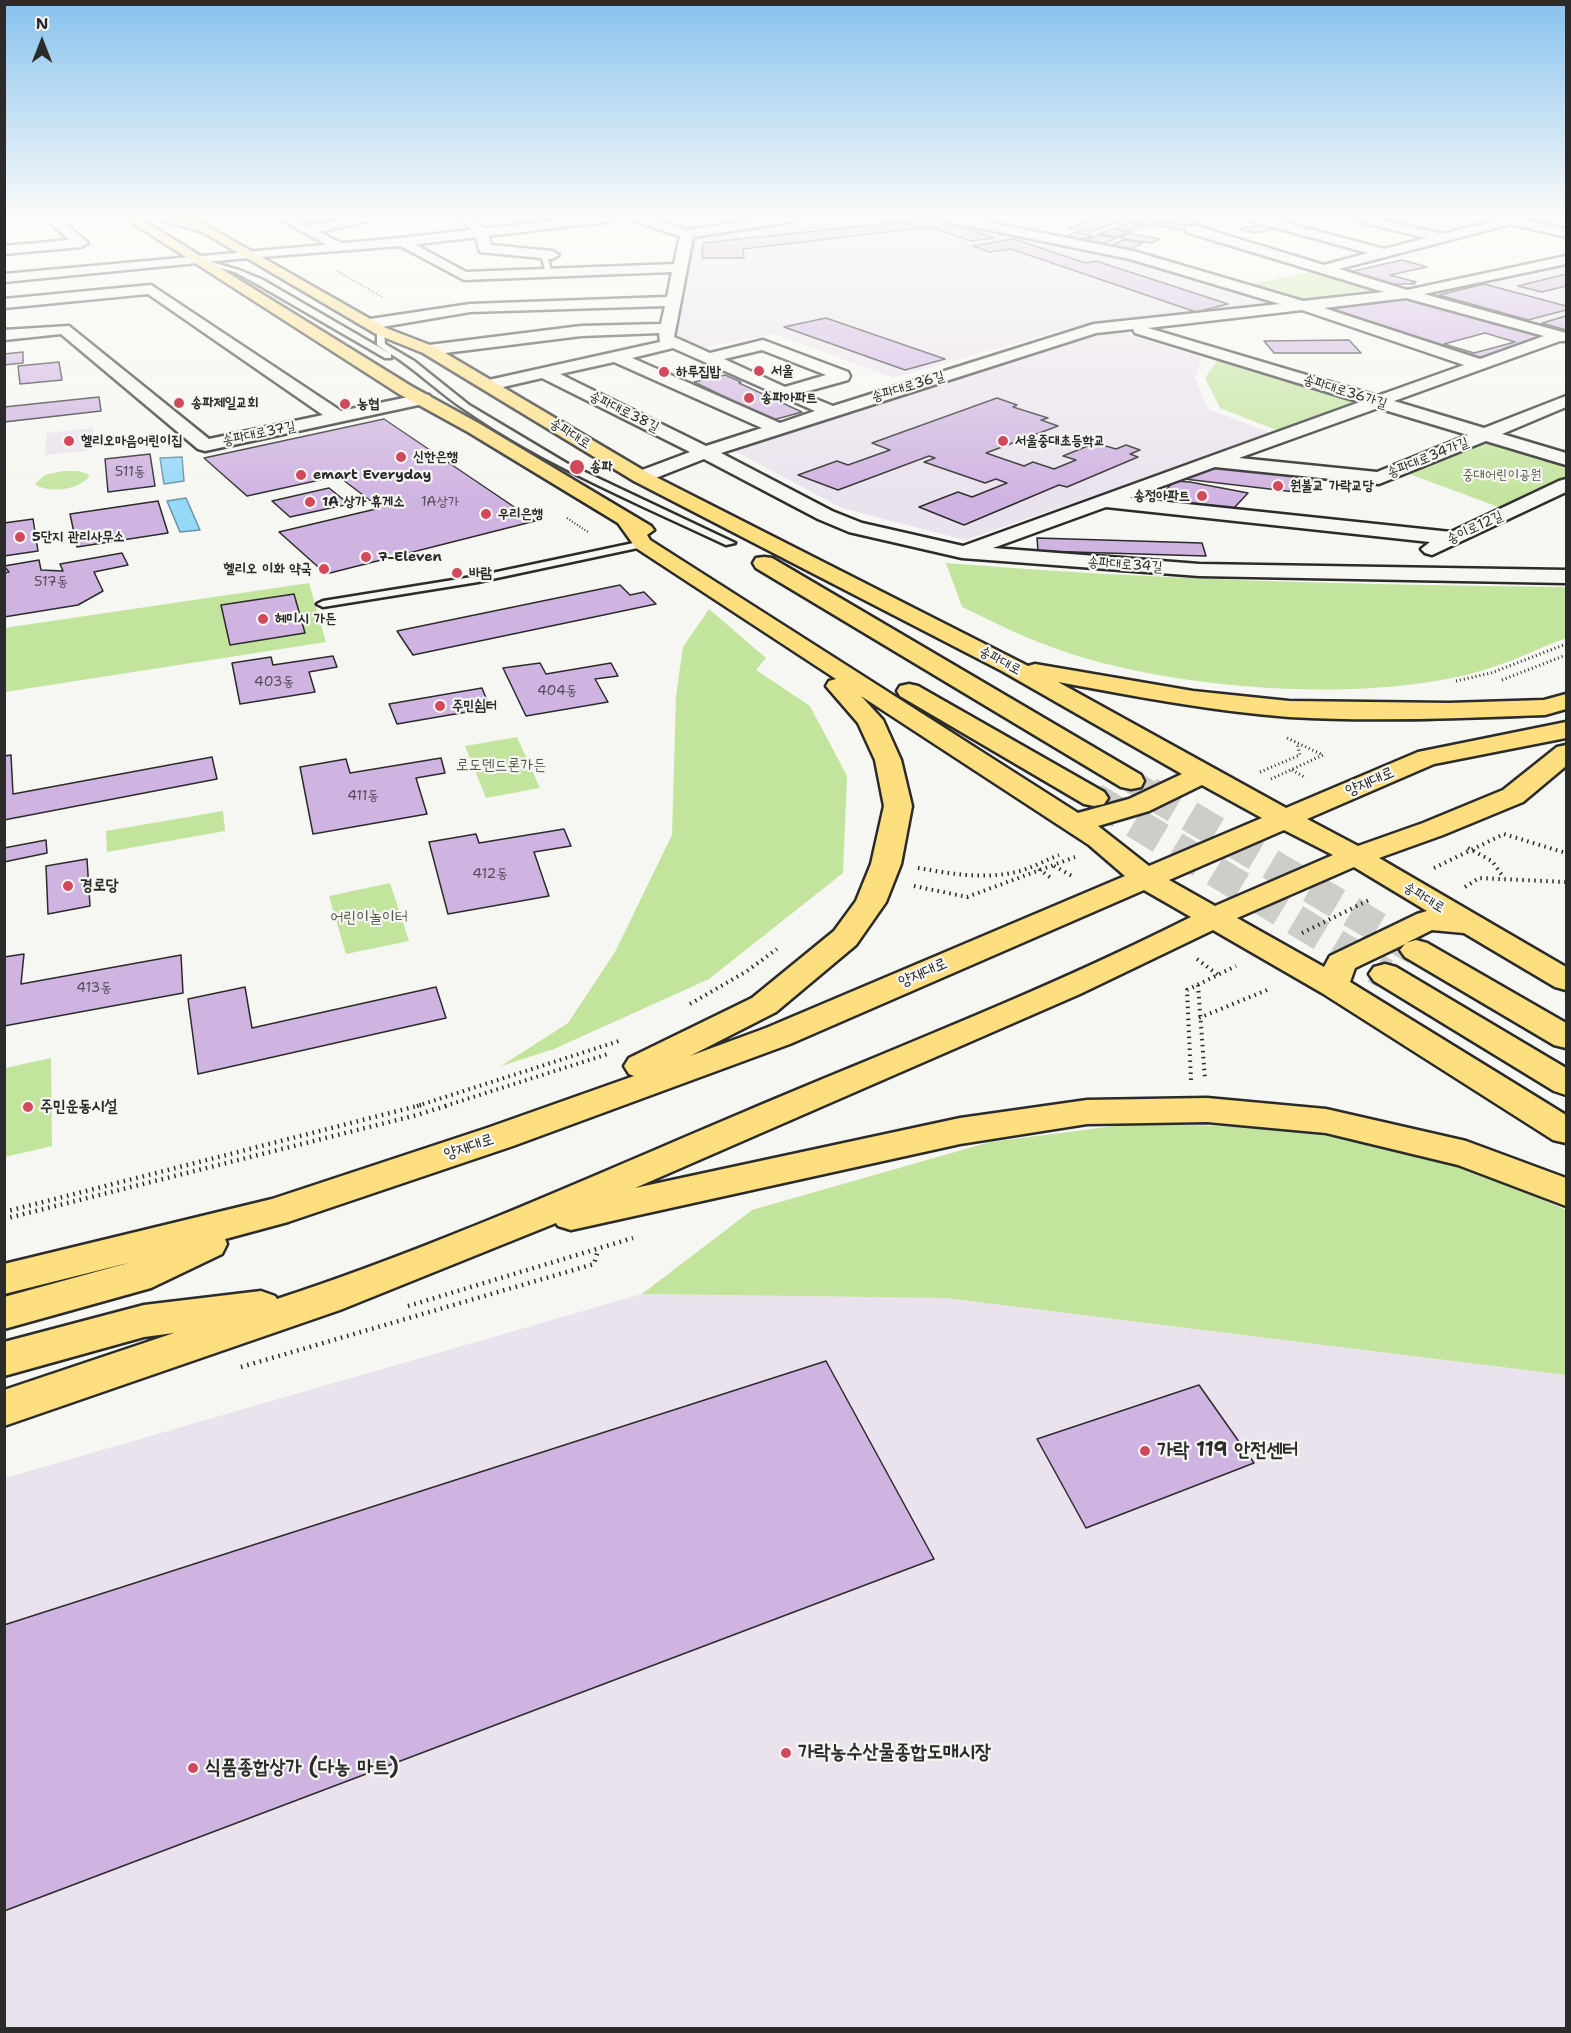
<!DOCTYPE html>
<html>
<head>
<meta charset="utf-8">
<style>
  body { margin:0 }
  #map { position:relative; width:1571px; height:2033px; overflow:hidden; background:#f6f6f2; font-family:"Shantell Sans",sans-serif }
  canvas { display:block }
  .frame { position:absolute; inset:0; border:6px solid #2b2b2b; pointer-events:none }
  .north { position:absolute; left:12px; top:12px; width:60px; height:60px; -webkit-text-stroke:4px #f6f6f2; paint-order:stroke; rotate:0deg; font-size:16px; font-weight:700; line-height:24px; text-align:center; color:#2b2b2b }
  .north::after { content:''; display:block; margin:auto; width:21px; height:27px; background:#2b2b2b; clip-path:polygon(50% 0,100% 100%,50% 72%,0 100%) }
</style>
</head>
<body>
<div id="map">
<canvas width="1571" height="2033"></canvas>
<div class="frame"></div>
<div class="north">N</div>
</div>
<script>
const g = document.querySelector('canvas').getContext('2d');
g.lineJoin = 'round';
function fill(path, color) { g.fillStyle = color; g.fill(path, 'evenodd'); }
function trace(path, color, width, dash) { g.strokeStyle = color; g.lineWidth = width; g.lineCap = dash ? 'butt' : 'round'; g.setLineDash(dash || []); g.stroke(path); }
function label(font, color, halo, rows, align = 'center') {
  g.font = font + ' "Shantell Sans","Poor Story",sans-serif'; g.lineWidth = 4.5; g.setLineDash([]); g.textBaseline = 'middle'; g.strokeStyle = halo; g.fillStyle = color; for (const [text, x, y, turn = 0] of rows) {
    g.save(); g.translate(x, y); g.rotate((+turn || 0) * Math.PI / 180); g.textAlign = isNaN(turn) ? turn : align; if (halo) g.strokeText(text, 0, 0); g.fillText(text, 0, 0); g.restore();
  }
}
const built = new Path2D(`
  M799,218h145l186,38 164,49 -225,23 -175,50 -119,-44 -80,15 -23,-9 20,-106z
  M1566,266v70l-153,-42z
  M1117,331l85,26 -7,20 13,32 66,25 -309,106 -123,-32 -111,-59 354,-113z
  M93,428l-1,22 -47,5 2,-22z
  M642,1294l303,4 621,77v653h-1561v-550z`);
const green = new Path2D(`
  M1319,270l79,23 -97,10 -57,-17z
  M1219,358l142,43 -82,30 -59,-23 -15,-30z
  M1488,438l78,24v18l-62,29 -100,-37z
  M62,471h16l10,3 1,3c-11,13 -41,17 -54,7l10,-9z
  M946,563c207,17 413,22 620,24v51c-29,11 -59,26 -89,34 -118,33 -323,17 -436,-29 -27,-10 -53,-24 -79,-36z
  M309,583l17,59 -321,50 -1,-64z
  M709,609l57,49 -10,12 54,36 37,70 -4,97 -134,106 -155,70 -53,17 67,-43 47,-71 57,-117 4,-139 7,-49z
  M517,737l23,51 -54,10 -21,-52z
  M223,811l2,20 -118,21 -1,-21z
  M390,883l19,58 -63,13 -17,-58z
  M51,1058l1,88 -47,11v-89z
  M1138,1123l155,6 163,33 110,48v165l-621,-77 -303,-4 110,-84 238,-68z`);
const water = new Path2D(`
  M182,457l2,24 -20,3 -4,-26z
  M186,498l14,32 -20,2 -13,-31z`);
const building = new Path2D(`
  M936,218l58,20 -23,3 -41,-14 -187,22 1,9h-42l1,-15z
  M1098,218h31l-39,14 -21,-4z
  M1143,218h8l11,1 -14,6 -17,-3z
  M1175,218h20l11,1 -9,4 -25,-4z
  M1164,222l25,4 -10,4 -25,-5z
  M1129,223l16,3 -14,5 -16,-3z
  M1270,224l13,4 -30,5 -14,-4z
  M1112,229l17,3 -13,5 -17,-3z
  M1076,232l16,4 -13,4 -16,-3z
  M1129,233l31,6 -9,4 -31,-5z
  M1099,235l18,3 -17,7 -19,-3z
  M1014,239l71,24 11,-2 132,43 -32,8 -185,-63 -22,3 -16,-6z
  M1124,240l19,3 -17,8 -19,-4z
  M1402,260l25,7 -37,8 26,7 -4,1 3,1h-22l-44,-12z
  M1566,274v12l-24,6 -24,-6z
  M1484,284l82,22v4l-38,10 -89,-25z
  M1407,296l144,39 -73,26 -165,-54z
  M1566,316v14l-24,-7z
  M826,318l119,41 -40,11 -121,-43z
  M1485,333l30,9 -41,11 -30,-9z
  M1349,340l12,13h-87l-10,-12z
  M23,352v11l-19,2v-11z
  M59,362l3,18 -42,4 -2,-18z
  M725,375l16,7 -2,1 63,29 -29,8 -79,-38z
  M99,397l2,14 -97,11v-15z
  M997,398l20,7 -4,2 35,11 -7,2 17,6 -72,27 38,13 9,-4 21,7 22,-9 -13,-4 32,-13 21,6 10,-4 14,5 -10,4 8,3 -71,30 -8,-2 -95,40 -45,-18 39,-15 14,5 35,-14 -11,-4 -11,4 -61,-21 11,-4 -6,-2 -91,34 -40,-15 39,-14 11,4 42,-15 -18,-7z
  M384,419l151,102 -209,53 -47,-42 101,-24 -42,-32 -91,20 -43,-38z
  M150,454l5,32 -47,6 -3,-33z
  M1217,464l96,10 -1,20 -136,-16z
  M1175,481l15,1 58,11 -14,15 -78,-9z
  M329,488l20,16 -59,13 -18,-16z
  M158,501l10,32 -91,14 -7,-33z
  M33,519l5,32 -34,5v-33z
  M1037,538l165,5 4,13 -168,-5z
  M122,553l6,12 -34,7 9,19 -25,14 -74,12v-44l5,-1 -5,-6 35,-6 2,10 22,1 -3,-7z
  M620,585l10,10 14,-3 12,12 -243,51 -16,-24z
  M294,594l11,39 -75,12 -9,-40z
  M333,656l4,11 -28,5 6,20 -75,12 -8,-41 39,-6 2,8z
  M540,663l6,11 65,-11 7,13 -23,3 13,23 -82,14 -23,-48z
  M482,688l8,20 -93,16 -8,-20z
  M11,755l2,39 199,-37 5,22 -213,41v-64z
  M441,758l4,15 -29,5 11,36 -114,20 -13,-67 46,-8 4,14z
  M564,829l7,17 -37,6 15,44 -101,18 -19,-72 47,-8 3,9z
  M46,840l1,13 -43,9v-14z
  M87,859l3,47 -42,8 -2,-48z
  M24,954l-3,30 160,-29 2,38 -179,33v-69z
  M245,987l7,41 184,-41 10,31 -248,56 -10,-75z
  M826,1361l108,198 -930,352v-286z
  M1199,1385l55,78 -168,65 -49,-89z`);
const primaryTunnelFar1 = new Path2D(`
  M1131,781l20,12`);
const primaryTunnel = new Path2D(`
  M1149,792l267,158
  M1094,798l291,176`);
const pathFar4 = new Path2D(`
  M337,271l45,26`);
const pathFar3 = new Path2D(`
  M567,518l21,14`);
const pathFar2 = new Path2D(`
  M1502,680l64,-25
  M1456,681l35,-8 75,-29
  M1292,770l14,8
  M1260,772l40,-17 -3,-12
  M1271,779l52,-24 -36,-17`);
const pathFar1 = new Path2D(`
  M1468,848l24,13 12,17
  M1054,866l20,11
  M918,868c33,6 69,12 102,3 14,-4 26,-11 39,-16
  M1434,868l70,-34 62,19
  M1039,869l12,9
  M914,886l53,11 108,-40
  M1465,887l14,-9 87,4
  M1302,933l69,-34
  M1197,959l21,16
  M1198,985l7,94
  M690,1004l57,-33 30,-22
  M1199,1018l68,-28
  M1191,1080l-4,-90 49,-24
  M417,1106l202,-65
  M445,1106l163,-52`);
const path = new Path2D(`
  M4,1212l417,-107
  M4,1219l413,-104 32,-10
  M408,1306l225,-68
  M241,1367l353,-103 4,-14`);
const service = new Path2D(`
  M156,218h8l45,13 -3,2z
  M544,253l3,2 5,19 -6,-1 -5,-18z
  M197,258l42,12 24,10 126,73 -12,-8v-14l7,-2 1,15 29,17 55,44 99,59 167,79 -9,2c-89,-42 -181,-80 -262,-136 -26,-17 -47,-39 -73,-55v4h-6l-128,-74 -22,-12 -40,-11z
  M643,541l5,3 -1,2 -169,36 -155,25 -6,-3 6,-3 155,-25z`);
const minor = new Path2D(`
  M45,218h13l30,25 -7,4 -77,7v-8l65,-6z
  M278,218h15l16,8 40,-8h21l-2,3 -49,11 24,12 2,3 -2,3 -5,1z
  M460,218h13l15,15 3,12 61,6 7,4 -7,4 -72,-7 -5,-18z
  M631,218h17l40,12 80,-12h28l-6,4 -97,15 -19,100 36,16 53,-13 85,32 2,4 -2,4 -47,13 32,13 261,-82 186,-20 -150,-45 -180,-37 -6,-4h23l166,33 170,50 81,-9 -198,-60 -1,-3 1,-3h10l128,39 44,-12 -117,-32 -2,-3h19l116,31 42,-11 -69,-17 -2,-3h19l68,16 64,-16h10l-1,5 -176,46 68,21 159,-34v8l-142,30 142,39v8h-6l-166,60 90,27 82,-32v11l-64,27 64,19v12l-80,-24 -107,43 -164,-17 -85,31 321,34 108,-51 7,-2v13l-134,63 -7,-2 -4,-4 9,-7 -324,-35 -113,41 206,16 367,6v13l-367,-7 -237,-18 -113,-26 -31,-13 -114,-60 -56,22h-14l-3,-4 3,-4 56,-21 -148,-74 -52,12 -6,-1 -2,-4 2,-4 176,-39 -1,-9 -78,3 -152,19 -8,-5 8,-5 152,-19 80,-2 4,-18 -195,6 -100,17 -8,-5 8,-5 100,-15 197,-7 5,-25 -208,8 -71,-38 2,-3h10l61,33 208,-8 6,-28 -47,-15zM1406,298l138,38 -64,23 -156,-51zM1302,310l162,55 -87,31 -229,-68zM1133,329l2,4 225,69 -397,144 -101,-23 -30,-12 -111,-58 375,-120zM673,348l142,63 -35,12 -148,-65zM762,350l64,25 -41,12 -61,-28zM614,362l148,66 -56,18 -146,-72zM1378,408l90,27 -91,37 -138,-14z
  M151,285l190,126 82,-17 6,1 3,4 -3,4 -6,1 -218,47 -7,-2 -137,-115 -57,6v-10l65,-4 140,113 114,-24 -175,-121 -144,14v-9z`);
const tertiary = new Path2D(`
  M578,218h35l-6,4 -207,24 -152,12 -244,24v-8l396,-36z
  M1496,218h20l50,11v8l-68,-16z`);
const primary = new Path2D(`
  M125,218h14l272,168 69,38 171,102 3,4 -7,5 3,5 428,273 51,-14 53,-25 -180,-103 -368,-190 -211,-128 -47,-19 -197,-116h14l193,110 49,19 213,126 380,193 7,-2 158,27 96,10 160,2 95,-3 22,-6v15l-21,6c-85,3 -171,7 -256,2 -78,-6 -155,-21 -231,-35l228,126 132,-56 148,-30v16l-132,26 -127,55 51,27 65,-23 80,-33 54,-43 9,-2v21l-43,36 -80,33 -64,23 187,109v23l-11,-3 -91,-54 -32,-3 -26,13 10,-3 11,3 139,80v25l-12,-3 -149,-88 -5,-7 5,-6 -50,24 -5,14 216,133v28l-13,-3 -231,-147 -109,-63 -133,64 -445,194 325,-70 127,-18 120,-2 119,11 140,32 100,37v28l-108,-41 -132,-32 -119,-11 -120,2 -127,20 -389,86 -13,-4 -2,-3 -216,87 -336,116v-36l170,-57 -30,4 -140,39v-34l140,-37 117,-14 14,5 2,3c159,-52 313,-122 467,-187 149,-63 302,-122 447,-195l-47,-27 -354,154 -277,102 -225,76 -63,17 2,5 -5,10 -71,34 -147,41v-32l128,-35 -128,32v-30l268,-65 215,-71 147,-52 -5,-2 -5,-8 5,-8 123,-60 82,-67 22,-30 15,-37 13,-58 -9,-46 -17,-37 -32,-37 3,-5 7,-2 -200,-131 -18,-25 -150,-91 -69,-38zM861,696l228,149 36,31 -359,152 -76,28 86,-44 80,-67 30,-43 15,-38 11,-58 -11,-46 -18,-40zM1202,785l60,33 -113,48 -51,-40 51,-15zM1284,830l49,25 -118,51 -46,-26zM1354,867l73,44 -10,3 -87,42 -6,11 -87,-49z
  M764,557l8,1 369,217 3,6 -3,6 -10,2 -10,-2 -365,-219 -3,-5 3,-5z
  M909,684l9,2 186,106 4,6 -4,6 -10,2 -10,-2 -184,-108 -3,-5 3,-5z
  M1385,964l11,3 170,101v27l-12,-4 -180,-110 -5,-7 5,-7z`);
const markers = [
  [759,371,6,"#d1495b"],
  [664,372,6,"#d1495b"],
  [749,398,6,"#d1495b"],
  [179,403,6,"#d1495b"],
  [345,404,6,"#d1495b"],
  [69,441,6,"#d1495b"],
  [1003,441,6,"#d1495b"],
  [401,457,6,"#d1495b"],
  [577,467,8,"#d1495b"],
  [301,475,6,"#d1495b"],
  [1278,486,6,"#d1495b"],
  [1202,496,6,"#d1495b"],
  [310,502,6,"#d1495b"],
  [486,514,6,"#d1495b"],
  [20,537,6,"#d1495b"],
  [366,557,6,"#d1495b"],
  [324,569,6,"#d1495b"],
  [457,573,6,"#d1495b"],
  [263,619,6,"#d1495b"],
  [440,706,6,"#d1495b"],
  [68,886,6,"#d1495b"],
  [28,1107,6,"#d1495b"],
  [1145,1451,6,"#d1495b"],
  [786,1753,6,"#d1495b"],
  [193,1768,6,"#d1495b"]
];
const farPoinames = [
  ["서울",771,371],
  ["하루집밥",676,372],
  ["송파아파트",761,398],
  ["송파제일교회",191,403],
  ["농협",357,404],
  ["헬리오마음어린이집",81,441],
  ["서울중대초등학교",1015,441],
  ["신한은행",413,457],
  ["송파",590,467],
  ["emart Everyday",313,475],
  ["원불교 가락교당",1290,486],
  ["송정아파트",1190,496,"right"],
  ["1A 상가 휴게소",322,502],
  ["우리은행",498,514],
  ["5단지 관리사무소",32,537],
  ["7-Eleven",378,557],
  ["헬리오 이화 약국",312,569,"right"],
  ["바람",469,573],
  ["헤미시 가든",275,619],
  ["주민쉼터",452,706]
];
const farStreetnames = [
  ["송파대로36길",908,387,-17],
  ["송파대로36가길",1345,392,17],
  ["송파대로38길",624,412,26],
  ["송파대로37길",259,434,-12],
  ["송파대로",570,434,32],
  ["송파대로34가길",1428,458,-22],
  ["송이로12길",1475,528,-25],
  ["송파대로34길",1125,565,4],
  ["송파대로",1000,661,28],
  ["송파대로",1424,898,31]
];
const numberNames = [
  ["511동",130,472],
  ["1A상가",440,502],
  ["517동",51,582],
  ["403동",274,682],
  ["404동",557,691],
  ["411동",363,796],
  ["412동",490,874],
  ["413동",94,988]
];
const farParknames = [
  ["중대어린이공원",1502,475]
];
const parkNames = [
  ["로도덴드론가든",501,766],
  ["어린이놀이터",369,918]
];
const streetNames = [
  ["양재대로",1370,782,-23],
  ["양재대로",923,973,-23],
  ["양재대로",469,1147,-18]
];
const poiNames = [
  ["경로당",80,886],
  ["주민운동시설",40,1107]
];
const nearPoinames = [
  ["가락 119 안전센터",1157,1451],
  ["가락농수산물종합도매시장",798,1753],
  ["식품종합상가 (다농 마트)",205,1768]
];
fill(built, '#eae2ed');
fill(green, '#c3e49d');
fill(water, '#95d8f7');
trace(water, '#6b93a5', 1.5);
fill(building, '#cfb3e1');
trace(building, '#2b2b2b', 1.5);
trace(primaryTunnelFar1, '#cdcdca', 24, [24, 12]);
trace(primaryTunnel, '#cdcdca', 31, [31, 16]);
trace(service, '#2b2b2b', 5);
trace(minor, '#2b2b2b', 5);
trace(tertiary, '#2b2b2b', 5);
trace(primary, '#2b2b2b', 5);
trace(pathFar4, '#2b2b2b', 1.5, [1, 2]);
trace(pathFar3, '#2b2b2b', 2, [1, 2]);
trace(pathFar2, '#2b2b2b', 3, [1, 3]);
trace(pathFar1, '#2b2b2b', 4, [1.5, 4.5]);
trace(path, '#2b2b2b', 4.5, [1.5, 5]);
fill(service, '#f6f6f2');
fill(minor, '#f6f6f2');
fill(tertiary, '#f6f6f2');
fill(primary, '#fddf80');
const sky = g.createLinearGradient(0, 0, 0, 502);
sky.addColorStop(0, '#87c2ee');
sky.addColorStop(0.43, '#fbfbf9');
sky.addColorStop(1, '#fbfbf900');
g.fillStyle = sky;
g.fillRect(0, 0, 1571, 502);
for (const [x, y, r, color] of markers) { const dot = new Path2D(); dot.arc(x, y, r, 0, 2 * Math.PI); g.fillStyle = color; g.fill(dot); trace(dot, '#f6f6f2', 2); }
label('bold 14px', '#2b2b2b', '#f6f6f2', farPoinames, 'left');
label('14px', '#2b2b2b', '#f6f6f2', farStreetnames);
label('14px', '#544d58', null, numberNames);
label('14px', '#515948', '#f6f6f2', farParknames);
label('16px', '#515948', '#f6f6f2', parkNames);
label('16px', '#2b2b2b', '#f6f6f2', streetNames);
label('bold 16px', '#2b2b2b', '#f6f6f2', poiNames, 'left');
label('bold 20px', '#2b2b2b', '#f6f6f2', nearPoinames, 'left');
</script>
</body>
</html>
